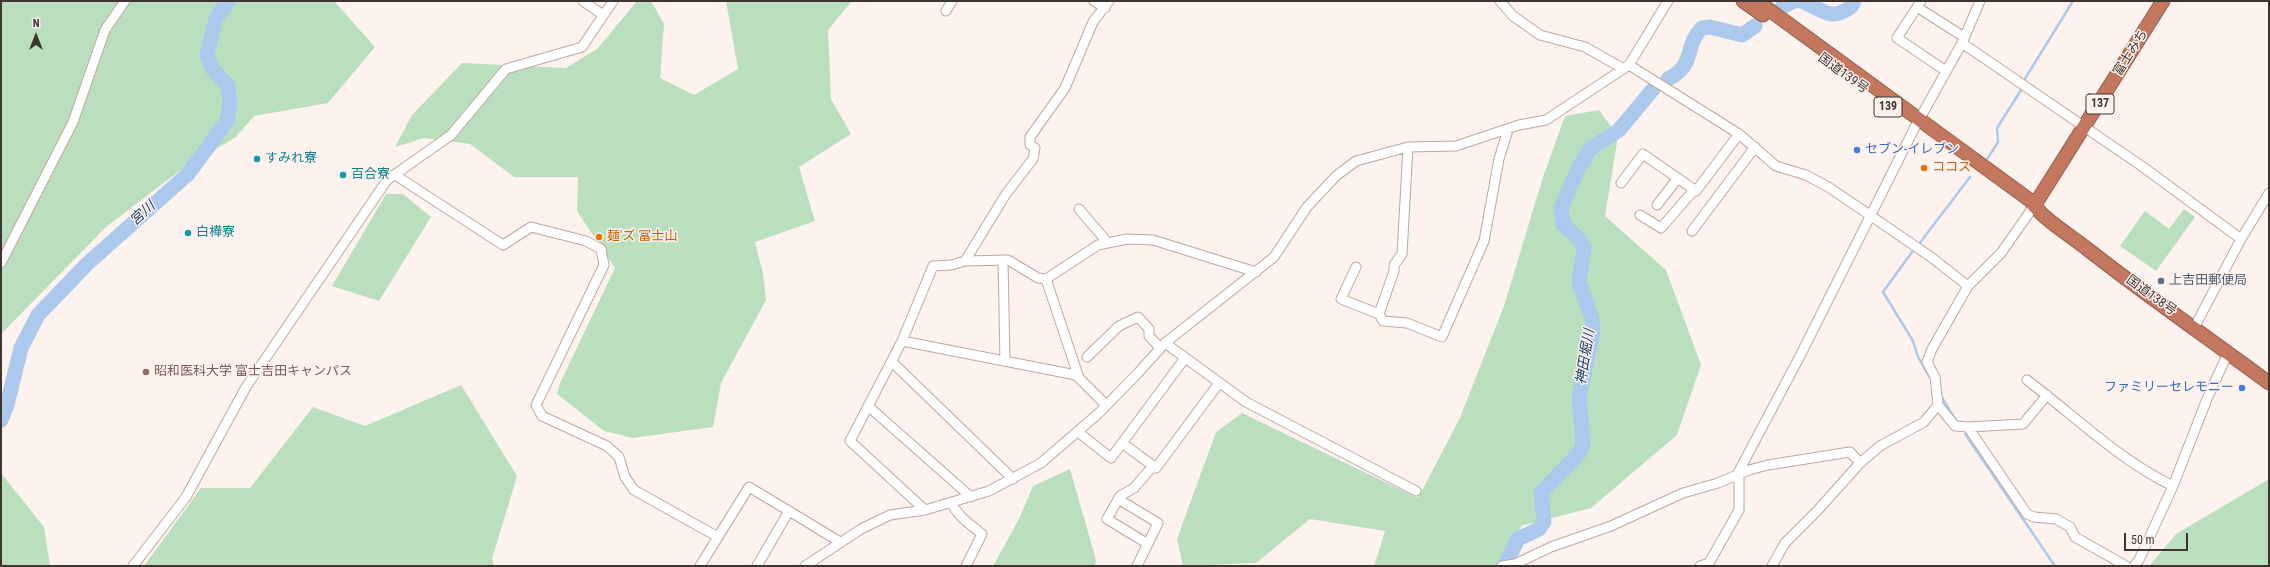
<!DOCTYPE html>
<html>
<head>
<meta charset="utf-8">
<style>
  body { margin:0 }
  #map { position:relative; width:2270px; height:567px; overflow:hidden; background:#fef2ee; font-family:"Roboto Condensed",sans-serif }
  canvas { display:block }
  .frame { position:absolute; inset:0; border:2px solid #3f3430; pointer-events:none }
  .north { position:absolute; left:16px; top:16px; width:40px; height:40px; -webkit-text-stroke:3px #fef2ee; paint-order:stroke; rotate:0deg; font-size:11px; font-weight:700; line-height:16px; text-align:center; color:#3f3430 }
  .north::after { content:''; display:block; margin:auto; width:14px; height:18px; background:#3f3430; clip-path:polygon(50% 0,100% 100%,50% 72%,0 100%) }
  .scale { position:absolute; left:2124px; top:533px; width:64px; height:18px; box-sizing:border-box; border:2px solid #3f3430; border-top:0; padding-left:5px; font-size:12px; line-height:14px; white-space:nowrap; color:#3f3430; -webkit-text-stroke:3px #fef2ee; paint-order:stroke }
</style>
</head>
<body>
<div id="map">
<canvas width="2270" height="567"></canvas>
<div class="frame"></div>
<div class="north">N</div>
<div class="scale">50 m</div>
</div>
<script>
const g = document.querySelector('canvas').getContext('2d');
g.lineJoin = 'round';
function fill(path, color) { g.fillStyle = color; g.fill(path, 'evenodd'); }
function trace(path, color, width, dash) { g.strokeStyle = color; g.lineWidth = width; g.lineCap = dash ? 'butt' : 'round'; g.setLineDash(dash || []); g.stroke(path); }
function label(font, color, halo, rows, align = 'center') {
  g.font = font + ' "Roboto Condensed","Noto Sans JP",sans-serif'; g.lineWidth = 3; g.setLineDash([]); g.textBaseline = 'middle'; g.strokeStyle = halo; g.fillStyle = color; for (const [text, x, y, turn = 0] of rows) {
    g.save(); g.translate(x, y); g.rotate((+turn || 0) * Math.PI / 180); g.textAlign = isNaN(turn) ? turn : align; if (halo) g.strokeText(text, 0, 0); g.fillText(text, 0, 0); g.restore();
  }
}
const green = new Path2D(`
  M1,1h333l41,46 -47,56 -74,13 -18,21 -58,35 -72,55 -103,105 -2,5z
  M637,1h14l13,23 -4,54 34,17 44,-26 -12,-68h126l-24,29 3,69 20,35 -52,33 16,54 -60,21 8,32 3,26 -45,83 -8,44 -80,11 -29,-7 -47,-37 3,-11 55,-115 -38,-57 1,-34h-64l-44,-33 -46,-6 -29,9 17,-32 50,-52 104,5 31,-19z
  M1599,110l19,26 -13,80 61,54 35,95 -24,70 -86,73 -70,18 -19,40h-128l11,-35 -75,-12 -54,44 -73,3 -6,-27 39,-107 26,-19 176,85 41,-78 45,-114 39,-129 22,-61z
  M386,194h17l28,23 -52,84 -47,-15z
  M2184,209l11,8 -39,54 -36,-25 25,-35 24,18z
  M461,385l56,91 -25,83 2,7h-350l57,-78h49l63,-81 52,19z
  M1070,469l26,91 -1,6h-102l26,-47 14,-33z
  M1,473l43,54 6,39h-49z
  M2269,479v87h-120l27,-32z`);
const stream = new Path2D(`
  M2023,82l50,-81
  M1986,161l12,-19 -1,-14 26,-41
  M1919,244l51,-67
  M1912,252l-29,40 30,49 5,16 12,21
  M1941,396l14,23
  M1965,434l90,132`);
const river = new Path2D(`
  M1801,1c16,5 28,20 45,9 4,-2 7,-5 8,-9
  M1782,7l12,-6
  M1668,79c29,-15 15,-32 34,-51l8,-1 32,8 13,-9
  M1,420l6,-15 14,-57 17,-33 49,-51 101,-90 39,-53 3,-17 -2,-18 -16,-18 -5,-13 9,-37 12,-17
  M1505,566l13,-27 21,-10 5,-7 -3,-29 39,-41 3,-9 -4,-45 14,-66 -1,-14 -13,-36 5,-34 -5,-9 -16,-15 -2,-17 18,-40 11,-18 29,-19 35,-42`);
const minor = new Path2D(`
  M583,1l20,14
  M1094,1l11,7
  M1500,1l13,15 27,19 45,12 37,21
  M1921,1l-24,37 49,33
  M1917,7l47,30
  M946,11l6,-10
  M1962,43l181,124 98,72
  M1629,65l110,69 37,32 30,9 24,13 101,69 37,29
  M395,175l108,70 28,-18 55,14 15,8 3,16 -68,140 6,11 65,30 12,11 6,20 9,13 84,47 -18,29
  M1621,183l22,-29 53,37 43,-57
  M1657,205l21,-27
  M2034,206l-33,47 -33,33 -36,63 -5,13 8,15 3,28 17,21 13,1 59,87 7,3 22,2 14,8 5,10 51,29
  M1079,209l29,34
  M1640,215l21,13 33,-38
  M1692,231l63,-84
  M1003,260l2,101
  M965,261l41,-67 27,-35 2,-11 -5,-3v-8l35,-49 28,-66 16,-21
  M1,263l72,-141 32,-92 20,-29
  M1356,267l-15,32 38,15 4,7 24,2 35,14 42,-96 15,-82 9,-29
  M1046,279l32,96
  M1379,314l15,-43v-6l8,-11 6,-107
  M2194,328l47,-89 28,-46
  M902,341l174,34 29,29
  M1165,343l81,59 170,89
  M1087,357l32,-31 19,-9 11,12v7l11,12
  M892,362l121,117
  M2027,380c48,36 92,80 146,106
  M868,406l103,91
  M1968,427l55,-3 24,-29
  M1078,432l33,26 74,-100
  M1122,443l34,25 63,-85
  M1118,499l40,24 -21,43
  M951,502c7,15 19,22 31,32l-16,32
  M925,510l-75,-69 52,-100 31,-75 18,-1 14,-4 43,-1 30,18 8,1 52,-34 29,-6 26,1 103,32
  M789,511l51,31
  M718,537l31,-50 40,24 -32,55
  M1148,544l-41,-25 13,-23 14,-8 19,-22
  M133,566l53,-69 60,-110 141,-207 64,-45 55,-66 76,-22 31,-46
  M805,566l56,-37 29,-14 35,-5 64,-19 52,-28 58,-50 39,-40 27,-30 109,-86 33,-50 29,-31 20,-15 52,-14 48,-1 63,-21 27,-5 83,-55 39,-64
  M1502,566l13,-2 36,-17 60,-21 72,-33 35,-10 31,-13 19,-5 82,-13 10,11
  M1700,566l9,-3 30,-53v-39l61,-115 115,-229 47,-84 18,-42
  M1772,566l13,-23 33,-33 42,-47 20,-17 44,-24 14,-17
  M2134,566l5,-6 34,-74 34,-87 21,-46`);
const highway = new Path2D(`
  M1743,1l20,14
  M1757,1l274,200c12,19 38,33 55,47 60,47 122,90 183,135
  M2034,206l129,-205`);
const markers = [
  [1857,150,4,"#3f7fe0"],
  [257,159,4,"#0f9aa8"],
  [1924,168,4,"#e8710a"],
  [343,175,4,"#0f9aa8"],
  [188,233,4,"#0f9aa8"],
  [599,237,4,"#e8710a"],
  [2161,281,4,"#5c6f8a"],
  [146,372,4,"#8d6e63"],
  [2242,388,4,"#3f7fe0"]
];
const shields = [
  [2100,104,28],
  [1888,107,28]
];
const shieldNames = [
  ["137",2100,104],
  ["139",1888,107]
];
const streetNames = [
  ["富士みち",2131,53,-58],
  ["国道139号",1843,74,36],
  ["国道138号",2151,296,36]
];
const shopNames = [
  ["セブン-イレブン",1865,150],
  ["ファミリーセレモニー",2234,388,"right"]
];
const cultureNames = [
  ["すみれ寮",265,159],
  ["百合寮",351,175],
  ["白樺寮",196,233]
];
const foodNames = [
  ["ココス",1932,168],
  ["麺'ズ 冨士山",607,237]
];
const serviceNames = [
  ["上吉田郵便局",2169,281]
];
const educationNames = [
  ["昭和医科大学 富士吉田キャンパス",154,372]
];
const waterNames = [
  ["宮川",143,214,-42],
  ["神田堀川",1586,357,-81]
];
fill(green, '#badfbe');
trace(stream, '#abc9ed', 2.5);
trace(river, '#abc9ed', 15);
trace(minor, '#c0a69c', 11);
trace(highway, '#94604e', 15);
trace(minor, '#fff', 9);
trace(highway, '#c2775e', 13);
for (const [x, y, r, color] of markers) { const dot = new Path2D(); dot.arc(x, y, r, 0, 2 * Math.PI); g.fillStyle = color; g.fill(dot); trace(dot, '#fef2ee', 1.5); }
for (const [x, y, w] of shields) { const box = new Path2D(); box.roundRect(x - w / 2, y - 10, w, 20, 3); g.fillStyle = '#fef2ee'; g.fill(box); trace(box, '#3f3430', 1); }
label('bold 12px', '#3f3430', null, shieldNames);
label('13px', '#3f3430', '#fef2ee', streetNames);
label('13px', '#366cbe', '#fef2ee', shopNames, 'left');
label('13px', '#0d838f', '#fef2ee', cultureNames, 'left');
label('13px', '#c56008', '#fef2ee', foodNames, 'left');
label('13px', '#4e5e75', '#fef2ee', serviceNames, 'left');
label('13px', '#785e54', '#fef2ee', educationNames, 'left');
label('italic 14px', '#153e6b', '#fef2ee', waterNames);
</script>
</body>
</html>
